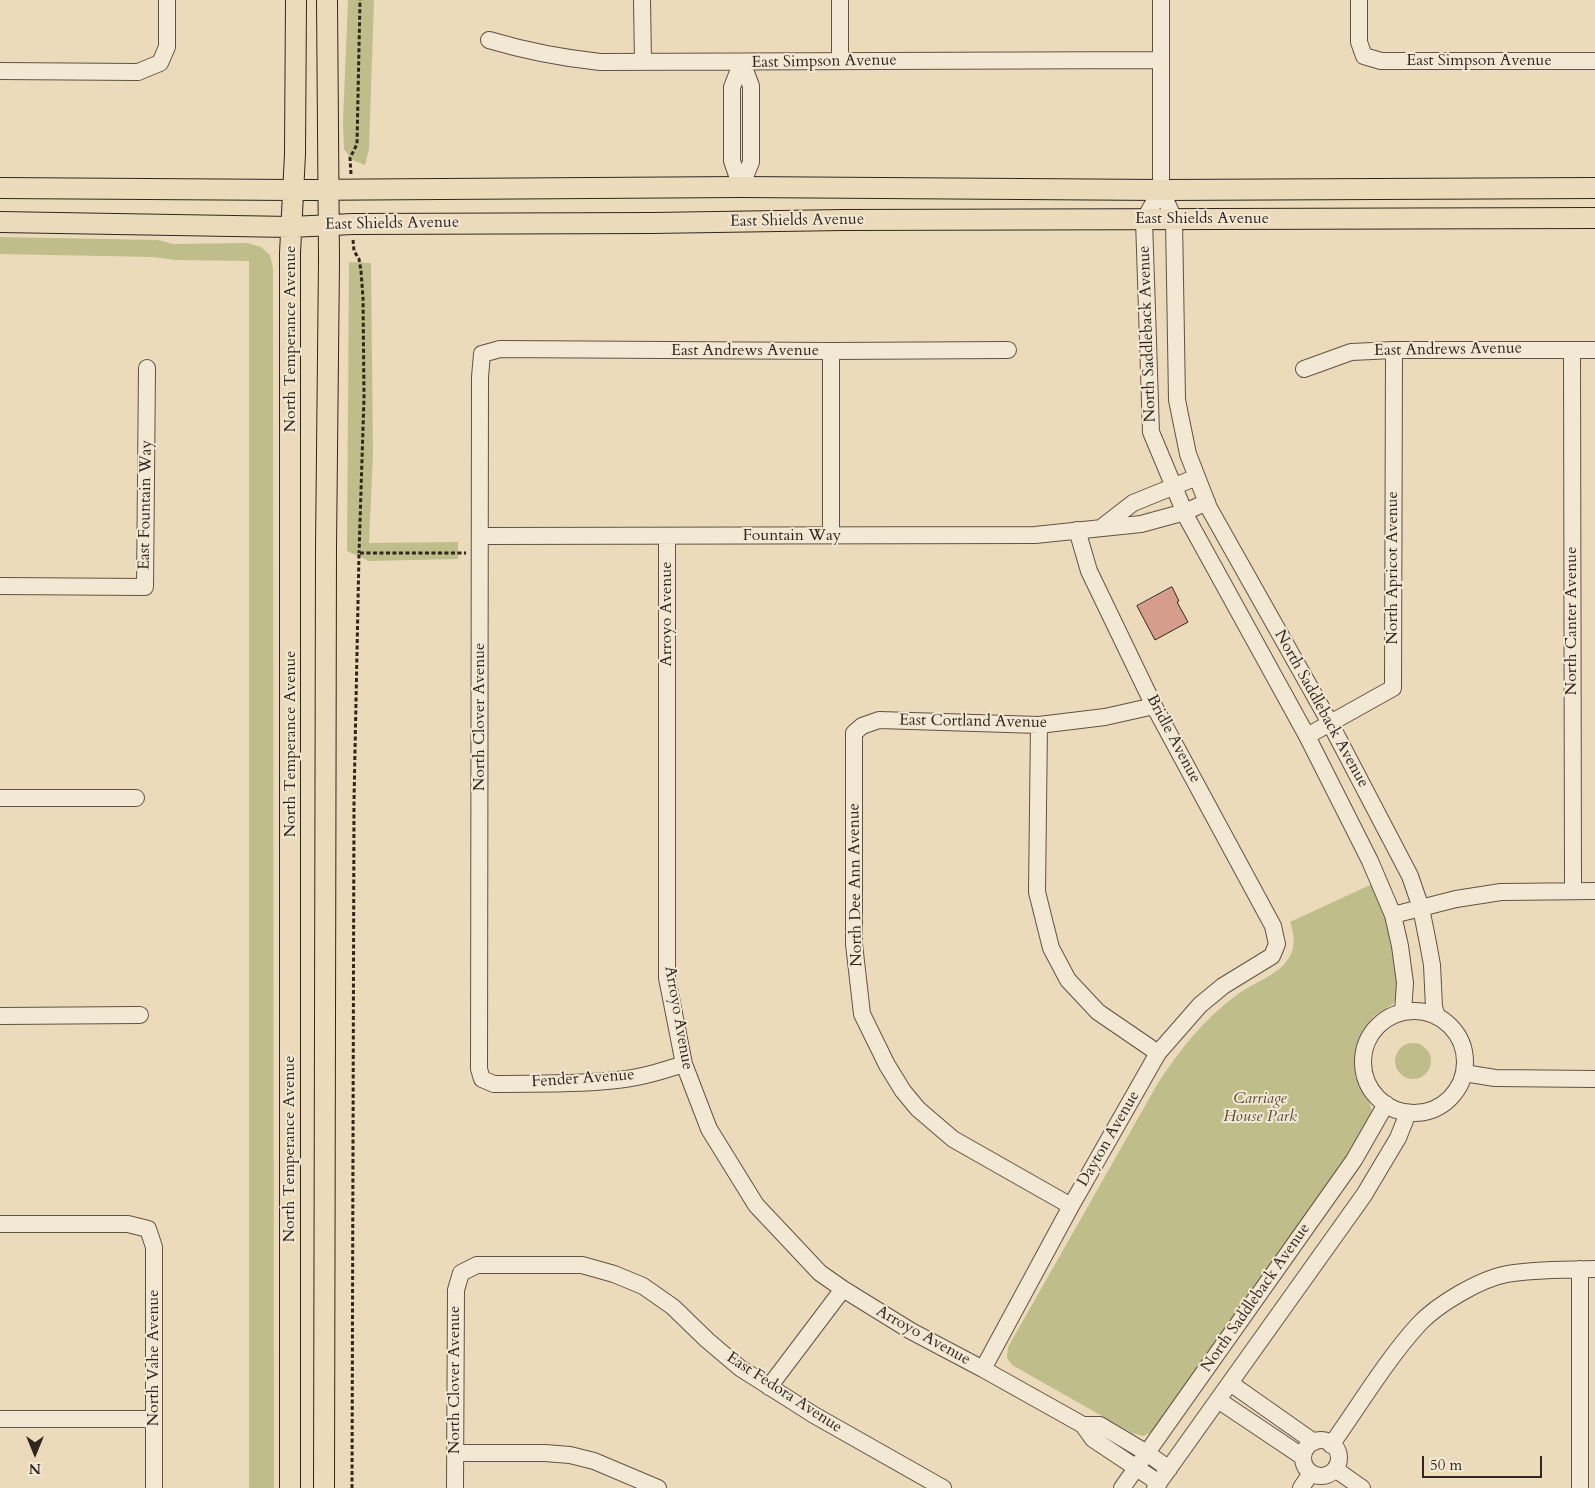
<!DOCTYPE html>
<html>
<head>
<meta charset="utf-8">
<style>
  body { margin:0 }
  #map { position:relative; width:1595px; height:1488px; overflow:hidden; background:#ecdbbb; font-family:Cardo,serif }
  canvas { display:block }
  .north { position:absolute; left:10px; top:1428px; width:50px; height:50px; -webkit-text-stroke:4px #f3e8d3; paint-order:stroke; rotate:180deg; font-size:14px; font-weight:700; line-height:20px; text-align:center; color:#31251f }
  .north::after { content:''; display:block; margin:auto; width:18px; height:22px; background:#31251f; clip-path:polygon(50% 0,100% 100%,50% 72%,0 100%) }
  .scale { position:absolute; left:1422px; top:1456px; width:120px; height:22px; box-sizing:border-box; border:2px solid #31251f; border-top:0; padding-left:6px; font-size:15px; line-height:18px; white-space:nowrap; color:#31251f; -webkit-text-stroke:4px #f3e8d3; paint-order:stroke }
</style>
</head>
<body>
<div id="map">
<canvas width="1595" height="1488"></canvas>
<div class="north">N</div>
<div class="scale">50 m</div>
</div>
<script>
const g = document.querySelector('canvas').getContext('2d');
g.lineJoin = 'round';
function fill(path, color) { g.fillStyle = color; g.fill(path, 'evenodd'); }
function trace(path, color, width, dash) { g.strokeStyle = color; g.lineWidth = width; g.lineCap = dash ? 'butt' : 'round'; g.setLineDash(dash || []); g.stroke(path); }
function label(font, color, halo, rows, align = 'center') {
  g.font = font + ' Cardo,serif'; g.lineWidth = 4; g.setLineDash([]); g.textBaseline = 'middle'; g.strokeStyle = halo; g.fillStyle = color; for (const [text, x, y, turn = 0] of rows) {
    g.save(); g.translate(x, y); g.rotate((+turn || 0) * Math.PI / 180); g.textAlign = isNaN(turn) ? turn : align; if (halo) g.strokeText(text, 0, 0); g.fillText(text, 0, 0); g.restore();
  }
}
const green = new Path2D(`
  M348,0h26l-5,149 -4,16 -13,-5 -8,-11 -1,-27z
  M0,237l158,3 15,4 74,-1 14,4 9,8 3,13 1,1220h-25v-1227l-73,-1 -23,-3 -153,-3z
  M349,262l22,1 2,191 -4,89 89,-1v17l-89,2 -22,-10z
  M1372,884l13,31 12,60v21l-3,7 -20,13 -8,10 -5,7 -5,14 -2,12 1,17 5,11 9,15 3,9 -2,9 -17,29 -201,283 -9,4 -11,-3 -120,-68 -5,-7 1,-11 150,-264c22,-34 47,-65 80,-89 14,-10 38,-19 48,-32 10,-12 9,-26 4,-40z
  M1395 1061a18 18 0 1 1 36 0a18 18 0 1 1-36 0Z`);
const building = new Path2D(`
  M1172,587l7,14 -2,1 11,20 -33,18 -18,-34z`);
const path = new Path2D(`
  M351,174l-1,-16 7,-14 3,-144
  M353,240l1,11 5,8 2,12 2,27 1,99 -5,156
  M352,1488l2,-687 5,-248h107`);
const minor = new Path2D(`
  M642,0l1,62
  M840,0v61
  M1161,0v190l13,29 3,181 11,54 21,54 121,215 80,153 11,32 7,35 4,22 2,42 3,9
  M1359,0v42l5,14 17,5h214
  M489,40c37,11 73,18 111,22l561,-2
  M0,71l138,1 22,-9 7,-16v-47
  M741,187l10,-25v-76l-9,-24
  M741,187l-9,-26v-74l10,-25
  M1161,190l-17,30 7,212 36,86 120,218 63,125 23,54 7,31 5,37 -2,29
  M1572,350l1,541
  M831,351v184
  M1304,369l47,-17 43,-2h201
  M1102,527l31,-24 64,-26
  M481,536l554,-1 106,-11 44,-12 22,-10
  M667,536v442l17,86 25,65 47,76 64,68 23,16 68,42 72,38 100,56 10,14 66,44
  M0,586l145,1 2,-219
  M1039,725l-2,167 14,56 17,32 30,32 60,41
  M1307,736l86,-48 1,-338
  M0,798h136
  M1393,915l63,-16 45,-7 94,-1
  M1363 1062a51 51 0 1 1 102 0a51 51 0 1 1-102 0Z
  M0,1016l140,-1
  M684,1064c-22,7 -44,14 -67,16 -41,5 -82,3 -123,4l-12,-5 -3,-10 1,-692 2,-23 18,-5 331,2 177,-1
  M1464,1073l31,5 100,1
  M1071,1206l-118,-67 -35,-30 -15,-18 -16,-26 -25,-51 -8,-70v-211l8,-7 17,-6 160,5 66,-8 49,-11
  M0,1224h128l20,5 6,18v241
  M983,1369l88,-163 87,-153 42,-48 23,-19 49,-30 5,-12 -4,-18 -119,-220 -65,-135 -12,-41
  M1230,1383l84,59
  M769,1387l74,-98
  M1218,1400l85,57
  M0,1419h154
  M1083,1425h17l47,28 22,16
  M1303 1458a18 18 0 1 1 36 0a18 18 0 1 1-36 0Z
  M1331,1445c28,-39 56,-86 88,-121 19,-20 61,-45 88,-50 29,-5 59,-4 88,-5
  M456,1453h89l25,2 24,6 64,27
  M1335,1469l27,19
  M455,1488l1,-198 5,-17 16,-8h105l32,9 29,12 30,21 34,33 33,28 74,47 129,73
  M1122,1488l232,-328 32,-56
  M1155,1488l209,-293 34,-57 10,-25
  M1301,1488l10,-15
  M1580,1488v-219`);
const major = new Path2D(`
  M0,188l293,2 448,-3 420,3 434,-2
  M0,222l291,5 62,-3 299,-1 191,-3 752,-2
  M290,1488v-1235l5,-99 1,-154
  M324,1488l2,-940 3,-289 -2,-259`);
const streetNames = [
  ["East Simpson Avenue",1479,61],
  ["East Simpson Avenue",824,62,-1],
  ["East Shields Avenue",1202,219],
  ["East Shields Avenue",797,221,-1],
  ["East Shields Avenue",392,224,-1],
  ["North Saddleback Avenue",1148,334,-92],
  ["North Temperance Avenue",291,339,-90],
  ["East Andrews Avenue",1448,350,-1],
  ["East Andrews Avenue",745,351],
  ["East Fountain Way",146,505,-89],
  ["Fountain Way",792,536],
  ["North Apricot Avenue",1393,568,-90],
  ["Arroyo Avenue",667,614,-90],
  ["North Canter Avenue",1572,621,-90],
  ["North Saddleback Avenue",1321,709,61],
  ["North Clover Avenue",480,717,-90],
  ["East Cortland Avenue",973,722,1],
  ["Bridle Avenue",1173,739,62],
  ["North Temperance Avenue",291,744,-90],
  ["North Dee Ann Avenue",856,885,-91],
  ["Arroyo Avenue",678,1018,80],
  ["Fender Avenue",583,1079,-4],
  ["Dayton Avenue",1109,1139,-60],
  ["North Temperance Avenue",290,1149,-90],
  ["North Saddleback Avenue",1256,1298,-55],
  ["Arroyo Avenue",923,1336,29],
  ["North Vahe Avenue",154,1358,-90],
  ["North Clover Avenue",455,1380,-90],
  ["East Fedora Avenue",784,1393,33]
];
const parkNames = [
  ["Carriage",1260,1099],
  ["House Park",1260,1117]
];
fill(green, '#bfbe8b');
fill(building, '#d79d8c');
trace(building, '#31251f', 1);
trace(minor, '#605246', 18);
trace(major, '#31251f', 22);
trace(path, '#31251f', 3, [4, 2.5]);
trace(minor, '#f3e8d3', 16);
trace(major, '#ecdbbb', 20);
label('16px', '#31251f', '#f3e8d3', streetNames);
label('italic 16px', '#544b3a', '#f3e8d3', parkNames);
</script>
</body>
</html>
